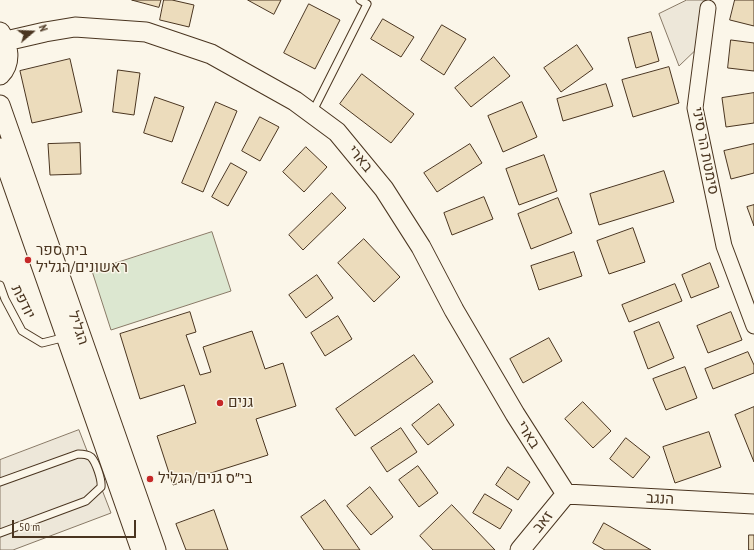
<!DOCTYPE html>
<html>
<head>
<meta charset="utf-8">
<style>
  body { margin:0 }
  #map { position:relative; width:754px; height:550px; overflow:hidden; background:#fbf6e9; font-family:"PT Sans Narrow",sans-serif }
  canvas { display:block }
  .north { position:absolute; left:12px; top:12px; width:40px; height:40px; -webkit-text-stroke:3px #fbf6e9; paint-order:stroke; rotate:71deg; font-size:11px; font-weight:700; line-height:16px; text-align:center; color:#4a3520 }
  .north::after { content:''; display:block; margin:auto; width:14px; height:18px; background:#4a3520; clip-path:polygon(50% 0,100% 100%,50% 72%,0 100%) }
  .scale { position:absolute; left:12px; top:520px; width:124px; height:18px; box-sizing:border-box; border:2px solid #4a3520; border-top:0; padding-left:5px; font-size:12px; line-height:14px; white-space:nowrap; color:#4a3520; -webkit-text-stroke:3px #fbf6e9; paint-order:stroke }
</style>
</head>
<body>
<div id="map">
<canvas width="754" height="550"></canvas>
<div class="north">N</div>
<div class="scale">50 m</div>
</div>
<script>
const g = document.querySelector('canvas').getContext('2d');
g.lineJoin = 'round';
function fill(path, color) { g.fillStyle = color; g.fill(path, 'evenodd'); }
function trace(path, color, width, dash) { g.strokeStyle = color; g.lineWidth = width; g.lineCap = dash ? 'butt' : 'round'; g.setLineDash(dash || []); g.stroke(path); }
function label(font, color, halo, rows, align = 'center') {
  g.font = font + ' "PT Sans Narrow",Heebo,sans-serif'; g.lineWidth = 3; g.setLineDash([]); g.textBaseline = 'middle'; g.strokeStyle = halo; g.fillStyle = color; for (const [text, x, y, turn = 0] of rows) {
    g.save(); g.translate(x, y); g.rotate((+turn || 0) * Math.PI / 180); g.textAlign = isNaN(turn) ? turn : align; if (halo) g.strokeText(text, 0, 0); g.fillText(text, 0, 0); g.restore();
  }
}
const green = new Path2D(`
  M212,232l19,59 -120,39 -19,-59z`);
const parking = new Path2D(`
  M687,0h23l-6,42 -25,24 -20,-52z
  M79,430l32,83 -98,37h-13v-90z`);
const building = new Path2D(`
  M132,0h29l-2,7z
  M164,0h8l22,5 -5,22 -29,-7z
  M248,0h33l-7,14z
  M735,0h19v26l-24,-6z
  M309,4l31,16 -25,49 -31,-16z
  M383,19l31,18 -13,20 -30,-18z
  M442,25l24,14 -22,36 -23,-15z
  M651,32l8,29 -23,7 -8,-30z
  M731,40l23,3v28l-26,-3z
  M577,45l16,24 -32,23 -17,-24z
  M494,57l16,19 -39,31 -16,-19z
  M70,59l12,53 -50,11 -12,-52z
  M669,67l10,36 -46,14 -11,-37z
  M118,70l22,3 -6,42 -21,-3z
  M362,74l52,40 -23,29 -51,-39z
  M606,84l7,22 -50,15 -6,-22z
  M754,93v30l-28,4 -4,-29z
  M155,97l29,10 -12,35 -28,-9z
  M216,102l21,9 -34,81 -21,-9z
  M522,102l15,35 -34,15 -15,-36z
  M260,117l19,10 -19,34 -18,-10z
  M80,143l1,31 -31,1 -2,-31z
  M470,144l12,19 -45,29 -13,-19z
  M754,144v29l-23,6 -7,-28z
  M306,147l21,20 -23,25 -21,-20z
  M544,155l13,36 -38,14 -13,-36z
  M231,163l16,9 -19,34 -16,-9z
  M664,171l10,31 -75,23 -9,-31z
  M332,193l14,15 -43,42 -14,-15z
  M484,197l9,22 -41,16 -8,-22z
  M558,198l14,35 -41,16 -13,-35z
  M754,205v21l-7,-19z
  M633,228l12,34 -36,12 -12,-33z
  M364,239l36,38 -26,25 -36,-39z
  M574,252l8,24 -43,14 -8,-24z
  M710,263l9,24 -28,11 -9,-23z
  M317,275l16,23 -27,20 -17,-23z
  M675,284l7,17 -53,21 -7,-17z
  M190,312l6,20 -10,3 14,40 11,-3 -8,-25 49,-16 13,38 18,-6 13,43 -40,13 12,36 -95,30 -16,-49 39,-13 -12,-38 -44,14 -20,-65z
  M731,312l11,28 -34,13 -11,-27z
  M338,316l14,23 -27,17 -14,-23z
  M659,322l15,36 -26,11 -14,-37z
  M549,338l13,23 -39,22 -13,-24z
  M748,352l6,13v8l-41,16 -8,-20z
  M414,355l19,27 -78,54 -19,-27z
  M685,367l12,31 -31,12 -13,-31z
  M583,402l28,29 -18,17 -28,-29z
  M439,404l15,21 -26,20 -16,-20z
  M754,407v55l-19,-47z
  M401,428l16,24 -30,20 -16,-24z
  M709,432l12,35 -46,16 -12,-36z
  M626,438l24,19 -17,21 -23,-19z
  M418,466l20,27 -19,14 -20,-27z
  M508,467l22,15 -12,18 -22,-15z
  M370,487l23,30 -22,18 -24,-29z
  M485,494l27,16 -12,19 -27,-16z
  M325,500l35,50h-36l-23,-33z
  M452,505l43,45h-62l-13,-14z
  M214,510l14,40h-42l-10,-26z
  M604,523l47,27h-46l-12,-7z
  M749,535h5v15h-5z`);
const service = new Path2D(`
  M312,113l55,-109 -7,-4
  M0,285l5,14 17,32 20,12 24,-6
  M0,482l78,-28c5,0 9,0 13,3 5,5 11,23 10,30l-15,14 -86,32`);
const minor = new Path2D(`
  M708,8l-13,100 29,138 30,80`);
const tertiary = new Path2D(`
  M0,32c9,13 12,31 0,43
  M6,41l39,-9 30,-5 71,5 65,22 84,47 42,31 47,57 37,58 33,63 61,104 51,80
  M0,105l156,445
  M0,148l141,402
  M566,494l188,10
  M520,550l46,-56`);
const markers = [
  [28,260,4,"#c62828"],
  [220,403,4,"#c62828"],
  [150,479,4,"#c62828"]
];
const streetNames = [
  ["סימטת הר סיני",705,151,79],
  ["בארי",360,159,50],
  ["יודפת",23,302,64],
  ["הגליל",78,328,71],
  ["בארי",528,435,57],
  ["הנגב",660,499,3],
  ["זאב",543,522,-51]
];
const poiNames = [
  ["בית ספר",36,251],
  ["ראשונים/הגליל",36,268],
  ["גנים",228,403],
  ["בי״ס גנים/הגליל",158,479]
];
fill(green, '#dce7d0');
trace(green, '#887966', 1);
fill(parking, '#ede7d9');
trace(parking, '#887966', 1);
fill(building, '#ecdcbc');
trace(building, '#4a3520', 1);
trace(service, '#4a3520', 9);
trace(minor, '#4a3520', 17);
trace(tertiary, '#4a3520', 21);
trace(service, '#fbf6e9', 7);
trace(minor, '#fbf6e9', 15);
trace(tertiary, '#fbf6e9', 19);
for (const [x, y, r, color] of markers) { const dot = new Path2D(); dot.arc(x, y, r, 0, 2 * Math.PI); g.fillStyle = color; g.fill(dot); trace(dot, '#fbf6e9', 1.5); }
label('15px', '#4a3520', '#fbf6e9', streetNames);
label('15px', '#4a3520', '#fbf6e9', poiNames, 'left');
</script>
</body>
</html>
